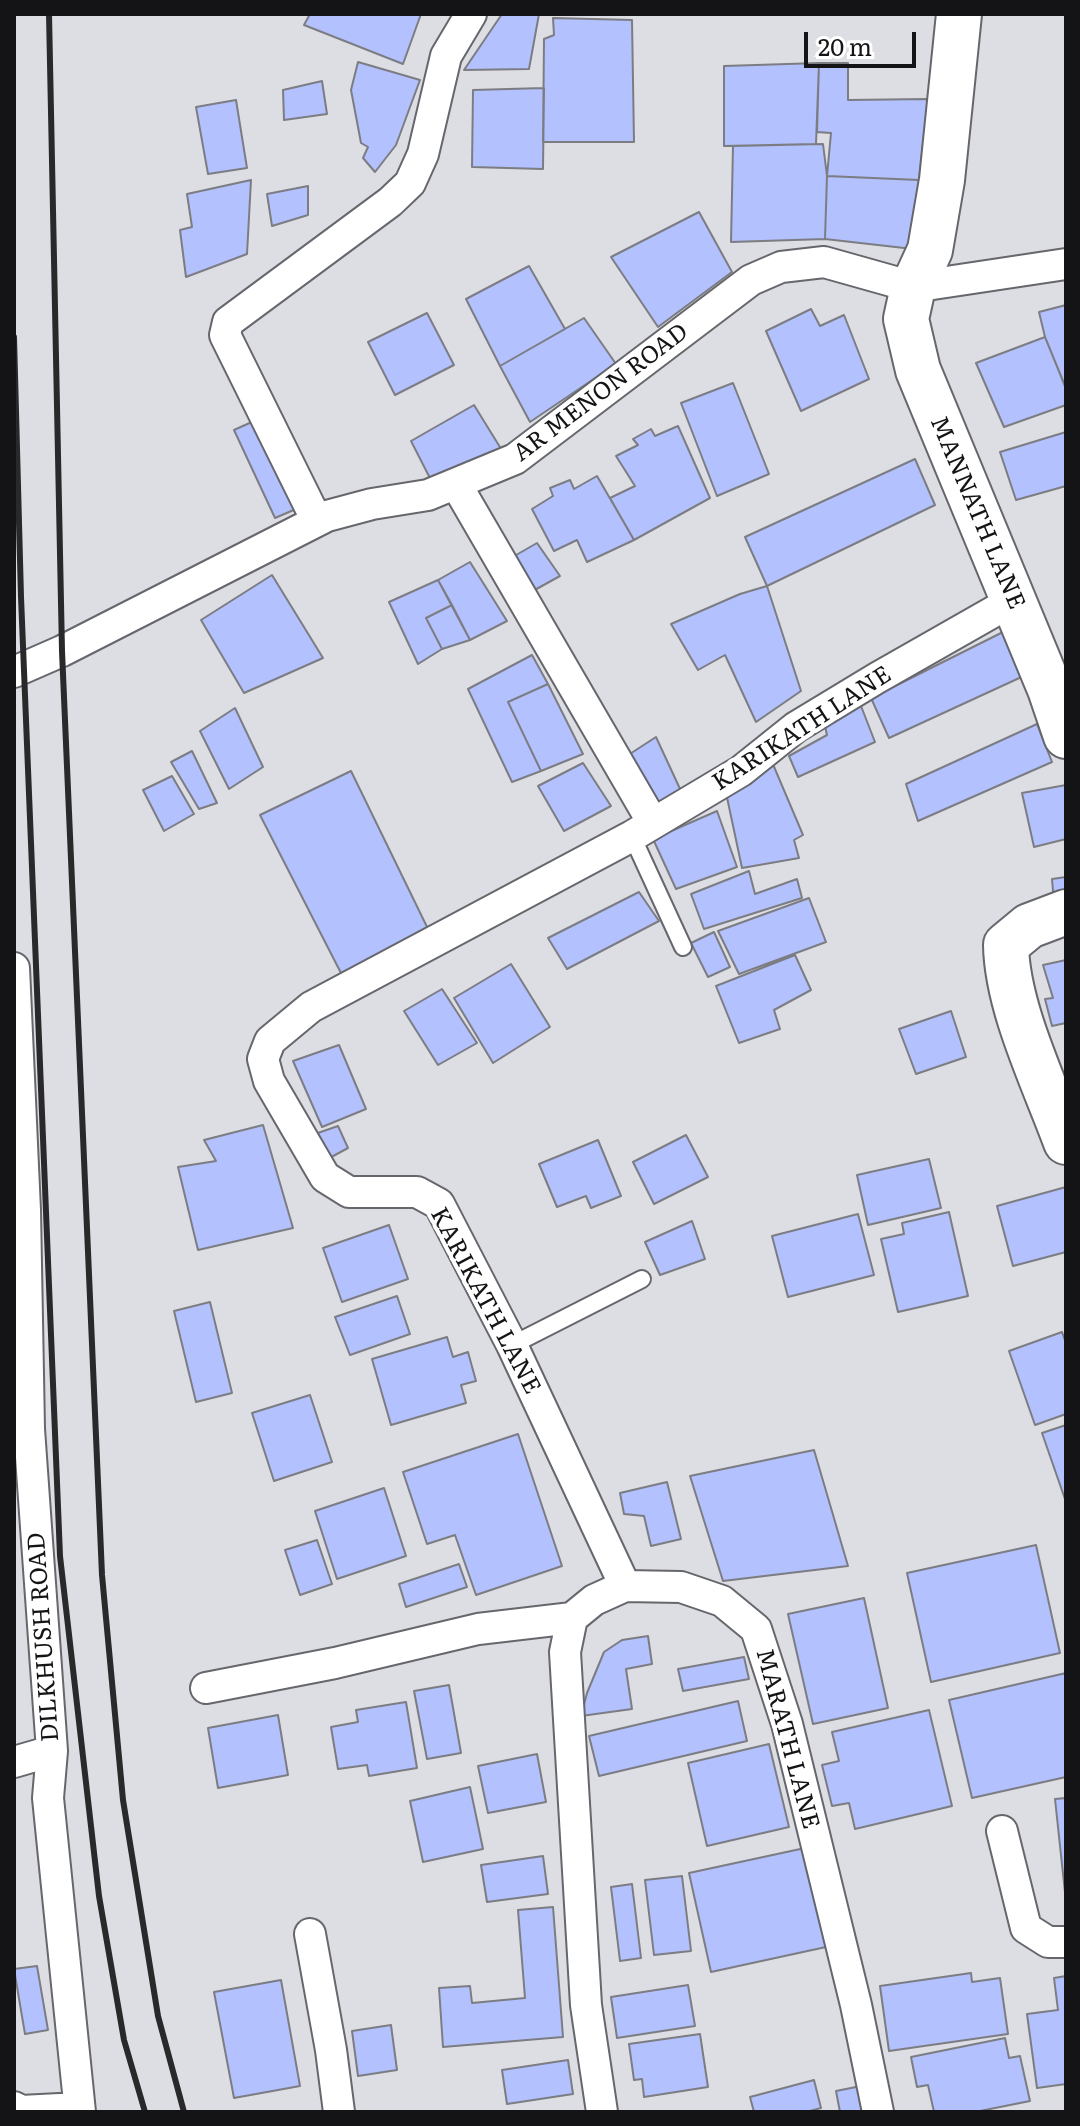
<!DOCTYPE html>
<html>
<head>
<meta charset="utf-8">
<style>
  body { margin:0 }
  #map { position:relative; width:1080px; height:2126px; overflow:hidden; background:#dddee4; font-family:Literata,serif }
  canvas { display:block }
  .frame { position:absolute; inset:0; border:16px solid #141416; pointer-events:none }
  .scale { position:absolute; left:804px; top:32px; width:112px; height:36px; box-sizing:border-box; border:4px solid #141416; border-top:0; padding-left:10px; font-size:24px; line-height:28px; white-space:nowrap; color:#141416; -webkit-text-stroke:6px #fff; paint-order:stroke }
</style>
</head>
<body>
<div id="map">
<canvas width="1080" height="2126"></canvas>
<div class="frame"></div>
<div class="scale">20 m</div>
</div>
<script>
const g = document.querySelector('canvas').getContext('2d');
g.lineJoin = 'round';
function fill(path, color) { g.fillStyle = color; g.fill(path, 'evenodd'); }
function trace(path, color, width, dash) { g.strokeStyle = color; g.lineWidth = width; g.lineCap = dash ? 'butt' : 'round'; g.setLineDash(dash || []); g.stroke(path); }
function label(font, color, halo, rows, align = 'center') {
  g.font = font + ' Literata,serif'; g.lineWidth = 8; g.setLineDash([]); g.textBaseline = 'middle'; g.strokeStyle = halo; g.fillStyle = color; for (const [text, x, y, turn = 0] of rows) {
    g.save(); g.translate(x, y); g.rotate((+turn || 0) * Math.PI / 180); g.textAlign = isNaN(turn) ? turn : align; if (halo) g.strokeText(text, 0, 0); g.fillText(text, 0, 0); g.restore();
  }
}
const building = new Path2D(`
  M310,14h111l-18,50 -99,-39z
  M502,14h37l-10,55 -65,1z
  M553,18l79,2 2,122h-91l1,-103 10,-4z
  M358,62l62,18 -24,65 -21,27 -12,-14 5,-11 -7,-4 -10,-53z
  M819,63l-3,81 -92,2v-80z
  M819,63h29v37l80,-1 -9,81 -92,-4 4,-43 -14,-1z
  M322,81l5,33 -43,6 -1,-30z
  M544,88l-1,81 -71,-2 1,-77z
  M236,100l11,68 -39,6 -12,-67z
  M823,144l4,32 -2,63 -94,3 2,-96z
  M827,176l92,4 -6,69 -88,-10z
  M251,180l-4,74 -61,23 -6,-47 12,-3 -5,-33z
  M308,186v29l-36,11 -5,-32z
  M699,212l33,60 -74,55 -47,-70z
  M529,266l36,63 -65,37 -34,-67z
  M1066,305v75l-3,1 -18,-44 -6,-25z
  M811,309l9,17 24,-11 25,64 -68,32 -35,-80z
  M427,313l27,52 -59,30 -27,-53z
  M584,318l32,46 -86,58 -30,-56z
  M1045,337l21,52v16l-62,22 -28,-64z
  M733,383l36,91 -52,22 -36,-93z
  M474,405l29,47 -68,36 -24,-47z
  M254,421l42,88 -21,9 -41,-88z
  M678,426l32,72 -76,42 -24,-42 25,-12 -19,-30 22,-11 -5,-6 18,-10 4,7z
  M1066,432v54l-50,14 -16,-48z
  M915,459l20,46 -168,81 -22,-49z
  M597,476l37,64 -47,22 -10,-22 -23,11 -22,-42 21,-13 -3,-8 20,-8 4,9z
  M537,543l23,33 -38,21 -18,-35z
  M470,562l37,59 -37,19 -32,-60z
  M272,575l51,83 -79,35 -43,-73z
  M438,580l14,25 -26,13 16,31 -24,15 -29,-62z
  M767,586l34,105 -45,31 -31,-67 -27,15 -27,-46 69,-30z
  M452,605l18,35 -28,9 -16,-31z
  M1007,630l21,44 -139,64 -18,-40z
  M532,655l16,29 -40,18 33,69 -29,11 -44,-93z
  M548,684l35,70 -42,17 -33,-69z
  M861,706l14,36 -77,35 -9,-21 38,-21 -3,-13z
  M235,708l28,59 -34,22 -29,-58z
  M1037,724l15,38 -134,59 -12,-37z
  M656,737l25,54 -35,18 -27,-48z
  M192,751l25,52 -18,6 -28,-47z
  M772,762l31,73 -9,5 5,18 -57,10 -17,-80z
  M583,763l28,43 -47,25 -26,-45z
  M351,771l78,160 -86,46 -83,-162z
  M172,776l22,38 -30,17 -21,-41z
  M1066,785v54l-32,8 -12,-54z
  M717,811l20,56 -61,22 -23,-50z
  M749,871l6,23 42,-15 5,19 -98,31 -13,-35z
  M1066,877v20l-12,6 -2,-24z
  M639,892l20,29 -92,48 -19,-31z
  M809,898l17,44 -87,32 -21,-43z
  M714,932l16,35 -22,10 -17,-34z
  M795,955l16,35 -37,20 6,19 -41,14 -23,-57z
  M1066,960v63l-14,3 -7,-27 8,-1 -10,-33z
  M511,964l39,63 -57,36 -39,-65z
  M442,989l35,54 -39,22 -34,-54z
  M951,1011l15,46 -50,17 -17,-45z
  M339,1045l27,64 -44,18 -29,-66z
  M263,1125l30,103 -95,22 -20,-83 38,-6 -12,-21z
  M338,1126l10,22 -24,13 -12,-26z
  M686,1135l22,42 -54,27 -21,-42z
  M598,1140l23,56 -30,12 -5,-12 -29,11 -18,-43z
  M929,1159l12,49 -73,17 -11,-50z
  M1066,1187v65l-53,14 -16,-60z
  M949,1212l19,84 -70,16 -17,-73 23,-5 -2,-11z
  M858,1214l16,61 -86,22 -16,-61z
  M692,1221l13,38 -45,16 -15,-33z
  M389,1225l19,54 -66,23 -19,-54z
  M397,1296l13,38 -60,21 -15,-38z
  M210,1302l22,91 -36,9 -22,-91z
  M1062,1332l4,11v71l-31,11 -26,-74z
  M447,1337l6,20 15,-5 8,29 -15,4 5,18 -75,22 -19,-66z
  M310,1395l22,67 -58,19 -22,-68z
  M1066,1425v77l-24,-69z
  M518,1434l44,132 -86,29 -21,-60 -28,9 -24,-72z
  M814,1450l34,116 -125,15 -33,-105z
  M667,1482l14,57 -30,7 -7,-30 -20,-2 -4,-21z
  M384,1488l22,68 -69,23 -22,-68z
  M317,1540l15,44 -32,11 -15,-45z
  M1036,1545l24,108 -129,29 -24,-109z
  M459,1564l8,23 -61,20 -7,-23z
  M864,1598l24,110 -75,16 -25,-110z
  M648,1636l4,28 -26,5 6,40 -51,7 6,-23 17,-41 18,-12z
  M744,1657l5,22 -66,12 -5,-22z
  M1066,1673v104l-94,21 -23,-98z
  M449,1685l12,68 -34,6 -13,-68z
  M738,1701l9,40 -148,35 -10,-40z
  M406,1702l11,66 -48,8 -2,-11 -29,4 -7,-42 27,-5 -2,-12z
  M929,1710l23,96 -97,23 -6,-26 -17,3 -10,-41 17,-4 -7,-29z
  M278,1715l10,60 -70,13 -10,-60z
  M769,1744l20,83 -82,19 -19,-83z
  M537,1754l9,48 -58,11 -10,-47z
  M470,1787l13,62 -60,13 -13,-61z
  M1066,1798v104l-11,-103z
  M805,1848l21,99 -115,25 -22,-99z
  M543,1856l5,38 -61,8 -6,-37z
  M682,1876l9,75 -37,4 -9,-75z
  M632,1884l9,74 -21,3 -9,-74z
  M553,1907l10,130 -120,10 -4,-59 31,-2 2,17 53,-5 -7,-88z
  M37,1966l11,64 -23,4 -11,-65z
  M971,1973l1,9 28,-4 8,56 -119,17 -9,-65z
  M1066,1976v108l-29,4 -10,-74 31,-4 -4,-32z
  M281,1980l19,106 -66,12 -20,-106z
  M688,1985l7,41 -78,12 -6,-41z
  M391,2025l6,45 -39,6 -6,-45z
  M700,2034l8,53 -64,10 -2,-18 -8,1 -5,-36z
  M1005,2038l4,20 11,-2 10,45 -55,11h-41l-6,-27 -11,2 -6,-30z
  M568,2060l5,34 -66,10 -5,-34z
  M814,2080l7,28 -15,4h-52l-4,-15z
  M861,2086l4,26h-25l-4,-21z`);
const lane = new Path2D(`
  M632,836l51,111
  M512,1345l130,-66`);
const street = new Path2D(`
  M456,484l197,339
  M317,521l-92,-186 3,-13 162,-120 20,-19 13,-29 23,-98 25,-42
  M14,672l48,-21 265,-135 45,-12 56,-9 87,-36 236,-179 30,-13 43,-5 89,25 153,-23
  M14,968l11,242 4,219 23,322 -4,47 32,314
  M625,1586l-113,-241 -73,-141 -22,-12h-68l-24,-15 -56,-96 -6,-22 7,-18 41,-34 321,-171 109,-65 55,-44 81,-49 137,-78
  M206,1688l129,-25 143,-34 94,-11
  M14,1762l38,-11
  M1002,1831l24,97 22,14h18
  M310,1934l21,116 8,62
  M14,2107l7,4 58,-3
  M602,2112l-16,-107 -21,-353 7,-34 22,-18 31,-14 56,1 41,14 34,28 31,95 69,281 22,107`);
const secondary = new Path2D(`
  M959,14l-17,166 -12,70 -17,37 -7,32 12,51 132,319 16,47
  M1066,912l-37,14 -23,19c1,62 38,137 60,197`);
const rail = new Path2D(`
  M49,14l13,637 40,924 21,225 35,216 26,96
  M14,337l7,260 39,959 39,340 25,144 21,72`);
const streetNames = [
  ["AR MENON ROAD",601,393,-37],
  ["MANNATH LANE",977,513,67],
  ["KARIKATH LANE",802,729,-33],
  ["KARIKATH LANE",485,1301,62],
  ["DILKHUSH ROAD",44,1637,-94],
  ["MARATH LANE",787,1739,75]
];
fill(building, '#b3c1fe');
trace(building, '#7c7d82', 2);
trace(lane, '#66676c', 20);
trace(street, '#66676c', 34);
trace(secondary, '#66676c', 48);
trace(lane, '#fff', 16);
trace(street, '#fff', 30);
trace(secondary, '#fff', 44);
trace(rail, '#29292b', 6);
label('24px', '#141416', '#fff', streetNames);
</script>
</body>
</html>
